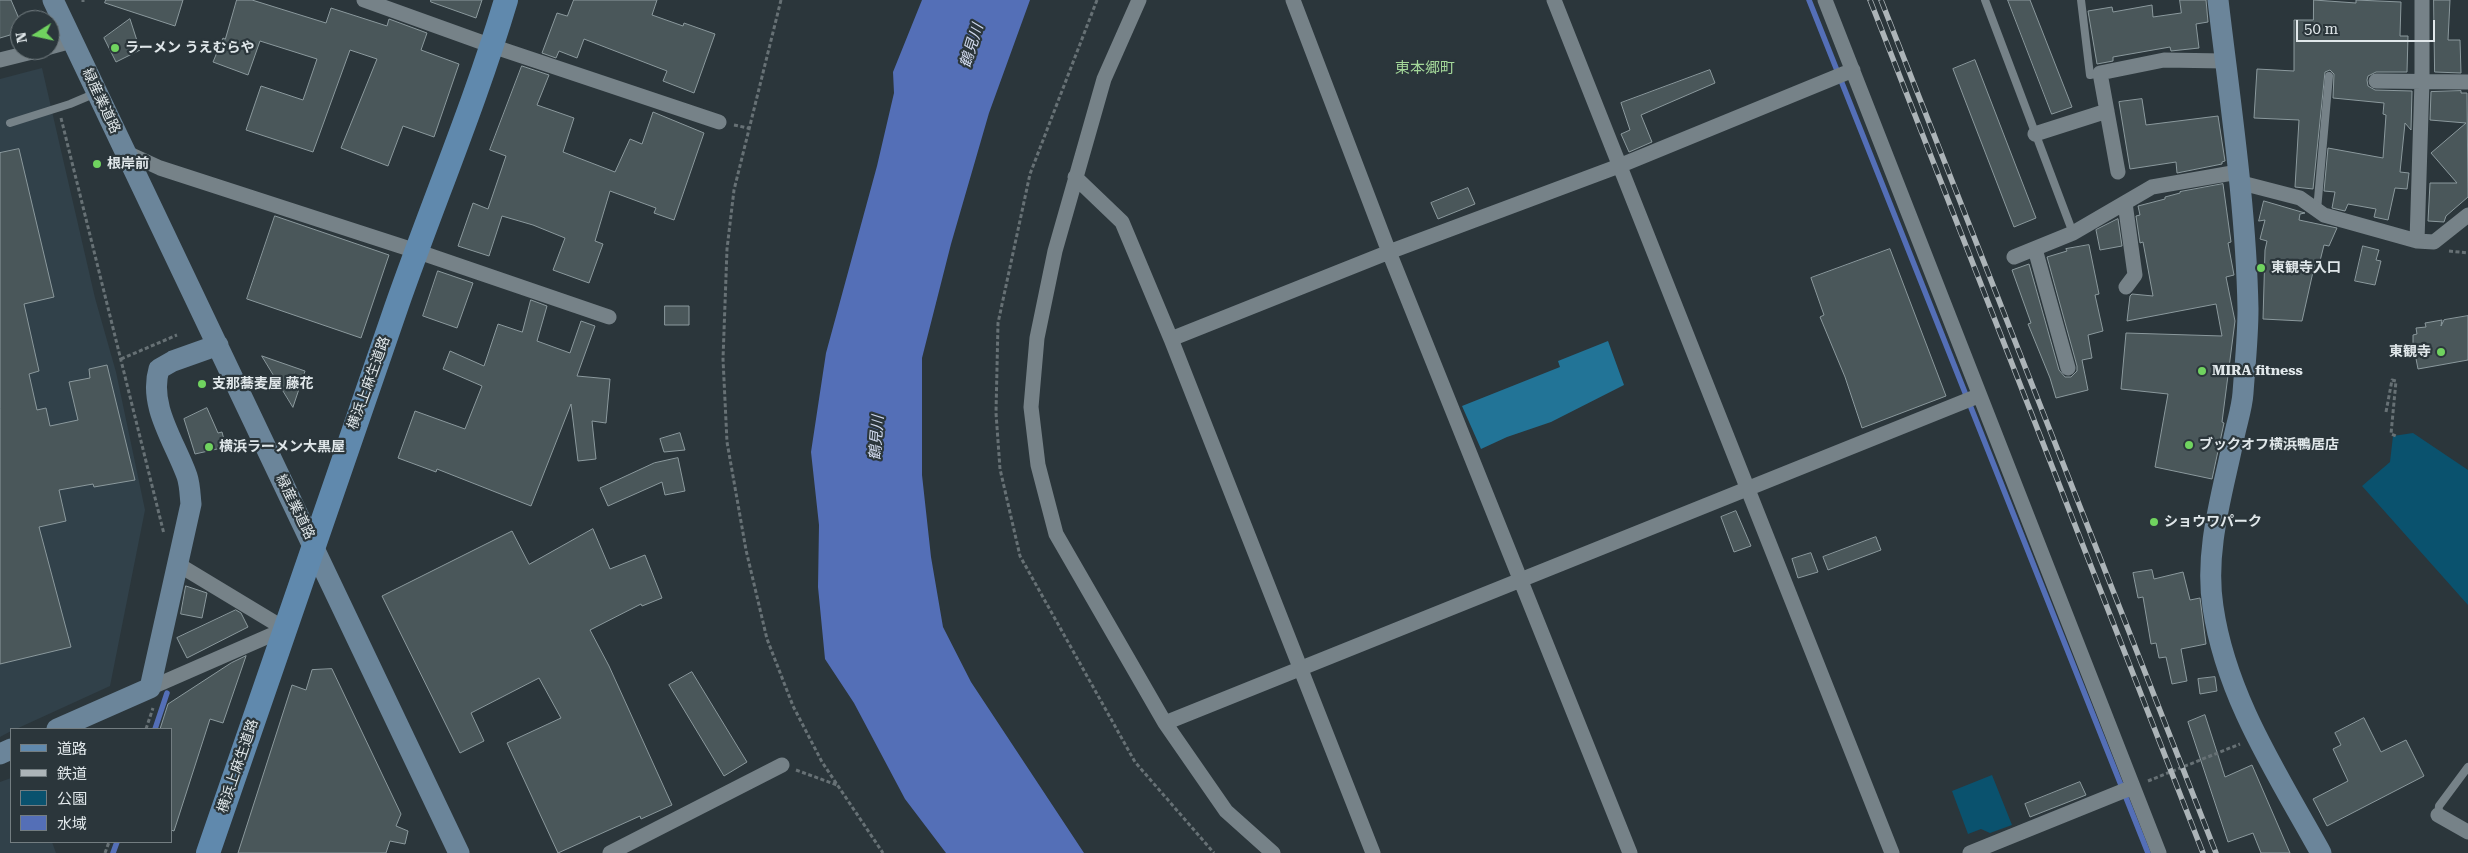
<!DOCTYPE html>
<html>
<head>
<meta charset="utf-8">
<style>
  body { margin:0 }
  #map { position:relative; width:2468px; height:853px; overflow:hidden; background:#2b363b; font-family:"Roboto Serif","Noto Sans JP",serif }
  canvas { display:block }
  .legend { position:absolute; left:10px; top:728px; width:162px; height:115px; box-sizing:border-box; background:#2b363b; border:1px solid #737d81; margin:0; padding:6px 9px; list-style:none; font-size:15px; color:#e0e7ea }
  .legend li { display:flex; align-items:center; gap:10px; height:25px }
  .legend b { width:25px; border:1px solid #737d81 }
  .north { position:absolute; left:10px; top:10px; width:50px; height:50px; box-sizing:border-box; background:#2b363b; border:1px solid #737d81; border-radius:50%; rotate:260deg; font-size:14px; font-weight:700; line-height:20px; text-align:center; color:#e0e7ea }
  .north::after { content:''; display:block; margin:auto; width:18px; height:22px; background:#70d35f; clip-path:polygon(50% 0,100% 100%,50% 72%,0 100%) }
  .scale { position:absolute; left:2296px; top:20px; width:139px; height:22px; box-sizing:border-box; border:2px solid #e0e7ea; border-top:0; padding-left:6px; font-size:15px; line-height:18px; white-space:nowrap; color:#e0e7ea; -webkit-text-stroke:4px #2b363b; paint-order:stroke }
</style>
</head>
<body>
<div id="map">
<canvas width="2468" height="853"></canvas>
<ul class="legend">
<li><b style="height:6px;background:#6089ad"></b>道路</li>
<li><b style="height:6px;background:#acb4b8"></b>鉄道</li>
<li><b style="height:14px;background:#0a526e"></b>公園</li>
<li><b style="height:14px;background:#546fb7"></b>水域</li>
</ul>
<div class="north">N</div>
<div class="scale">50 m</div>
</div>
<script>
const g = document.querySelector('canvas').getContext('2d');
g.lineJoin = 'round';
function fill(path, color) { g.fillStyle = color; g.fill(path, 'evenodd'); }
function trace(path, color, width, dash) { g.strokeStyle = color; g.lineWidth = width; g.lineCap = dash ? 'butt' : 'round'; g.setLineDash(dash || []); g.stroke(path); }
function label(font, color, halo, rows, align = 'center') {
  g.font = font + ' "Roboto Serif","Noto Sans JP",serif'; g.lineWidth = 4.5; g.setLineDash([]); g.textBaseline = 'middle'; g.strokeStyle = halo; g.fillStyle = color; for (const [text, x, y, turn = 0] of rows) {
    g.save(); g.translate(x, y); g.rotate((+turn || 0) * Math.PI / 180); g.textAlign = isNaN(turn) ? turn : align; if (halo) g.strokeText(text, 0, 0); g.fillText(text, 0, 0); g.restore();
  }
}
const built = new Path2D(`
  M42,68l53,230 21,74 29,138 -35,176 -94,43h-5v2l-11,6v-658z
  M11,778v64h41l4,11h-56v-71z`);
const green = new Path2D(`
  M2413,433l55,37v135l-106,-119 28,-24 3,-26z
  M1992,775l20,50 -22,8 -9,-4 -13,5 -16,-43z`);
const forest = new Path2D(`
  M1608,341l16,44 -73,37 -44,15 -26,12 -19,-43 98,-39 -2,-6z`);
const water = new Path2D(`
  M922,0h108l-41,113 -38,131 -29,114v117l9,82 12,70 28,55 113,171h-138l-41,-54 -51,-96 -29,-44 -7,-72 1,-62 -8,-73 15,-99 51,-187 17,-73 -1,-21z`);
const stream = new Path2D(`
  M1809,0l339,853
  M155,729l12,-36
  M113,853l4,-11`);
const building = new Path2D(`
  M0,0h11l9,21v11l-20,6z
  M106,0h77l-8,26 -70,-23z
  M237,0h15l74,23 5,-15 56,18 2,-7 38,14 -6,17 38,14 -25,73 -31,-11 -15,40 -47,-18 36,-89 -27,-9 -37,102 -67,-22 15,-44 42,14 14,-41 -57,-18 -12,34 -35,-13 10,-24 2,1z
  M431,0h51l-6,18 -45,-16z
  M574,0h83l-5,15 31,11 1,-3 31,11 -21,59 -31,-12 4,-10 -83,-32 -7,19 -18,-7 -3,7 -14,-5 15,-40 10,3z
  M2008,0h22l42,107 -20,7z
  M2180,0h26l2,22 -12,2 3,24 -28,3 -1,-4 -57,10v4l-16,3 -9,-53 24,-4 1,5 39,-7 1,12 28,-4z
  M2314,0l42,3v-3l45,2 -1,34h8l-1,36h-31l-8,4 -1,4 1,6 7,4 37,1 -1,39 -6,-7 -5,49 9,1 -2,16 -12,-1 -7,32 -14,-3 2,-8 -28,-5 -3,7 -13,-3 3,-16 -11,-1 4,-43 55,10 3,-43 -3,-1 1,-11 -51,-5 1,-24 -4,-4 -5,2 -12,117 -18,-2 4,-67 -45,-2 3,-49 37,2v-51h19z
  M2434,0h16l-2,40h12l1,33 -26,-1z
  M130,19l10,31 -24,12 -12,-24z
  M1975,60l61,158 -22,9 -61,-158z
  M522,66l27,9 -12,30 37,13 -11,34 52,20 15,-33 12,5 11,-32 51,21 -30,87 -20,-7 2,-5 -46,-17 -15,50 8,3 -14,39 -36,-13 12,-32 -32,-13 -31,-9 -13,40 -31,-10 15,-43 15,6 18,-53 -16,-6z
  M1710,70l5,13 -74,32 11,27 -23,10 -8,-18 9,-4 -9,-27z
  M2461,91v2h6l1,104 -22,19 -2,6 -16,-1 2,-38h27l-26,-30 35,-30 -36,-3 1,-28z
  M2142,99l4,26 72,-9 7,45 -3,1v2l-45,9 -1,-11 -46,7 -11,-67z
  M19,149l35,148 -30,7 15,67 -10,3 8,36 9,-2 4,18 28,-6 -9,-38 21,-4 -1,-9 18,-4 28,115 -41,7 -1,-3 -34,6 7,31 -27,6 32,120 -71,17v-511z
  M2223,184l8,58 -3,1 6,32 -8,2 9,44 -13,101 2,1 -12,56 -57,-12 13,-73 -47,-5 5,-56 96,3 -6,-32 -89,17 3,-25 2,-2 21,2 -10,-54 -3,1 -4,-27 4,-1 -2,-9 27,-7v-2l15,-4v-1z
  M1468,188l7,16 -37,15 -7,-16z
  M2264,201l41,12 -5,1 -1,6 38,8 -8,18 -5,-1 -5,20 -4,-2 -13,58 -39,-2 2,-69 2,-9 -7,-2 5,-19 -6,1z
  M275,216l114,39 -28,83 -114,-39z
  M2118,219l4,27 -22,4 -4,-20z
  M2089,245l10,49 -4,1 8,36 -15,4 4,23 -10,2 6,30 -32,8 -6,-20 -22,-54 3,-1 -19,-53 17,-6 30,106 6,7h6l6,-6v-5l-30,-109 20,-6 -1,-2z
  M2363,246l16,4 -3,10 5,1 -6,24 -20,-4z
  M1890,249l56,147 -84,32 -17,-51 -25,-60 4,-2 -13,-37z
  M438,271l35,12 -16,45 -34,-12z
  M531,300l16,6 -10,35 33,12 11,-32 14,5 -18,50 33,3 -4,44 -14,-2 4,38 -18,2 -7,-57 -40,102 -94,-37 -1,3 -38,-14 17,-47 50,18 17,-43 -39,-17 7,-18 34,15 14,-42 24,8z
  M665,306h24v19h-24z
  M2468,316v44l-50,9 -5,-26v-8l4,-1 -1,-6 10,-1 -1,-4 17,-3 -1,6 3,-6z
  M262,356l43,15 -12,36z
  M207,408l11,25 4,-1 4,15 -31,7 -11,-35z
  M680,433l5,17 -21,2 -4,-13z
  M678,458l7,33 -20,4 -3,-13 -54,24 -8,-18 54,-25z
  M1736,511l15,35 -17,6 -13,-35z
  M593,529l17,40 35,-14 17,43 -20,8 -1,-2 -51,26 19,36 63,139 -31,14 -1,-3 -82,37 -51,-110 54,-25 -22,-40 -68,35 13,28 -24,12 -78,-157 130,-65 17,33z
  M1876,537l5,13 -53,20 -5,-13z
  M1811,553l7,19 -20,6 -6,-19z
  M2152,570l2,9 29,-7 7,28 10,-2 6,46 -25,5 6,32 -15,3 -6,-27 -7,1 -3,-15 -5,1 -8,-47 -5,1 -5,-25z
  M186,586l21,7 -5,25 -21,-4z
  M236,610l5,3 7,14 -61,31 -10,-20z
  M246,656l-23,67 -13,-4 -36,112 -3,-1v-101h-11l8,-25 63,-41z
  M332,669l69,145 -5,12 12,5 -3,13 -15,-3 -4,12h-148l54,-168 14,5 6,-20z
  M692,672l55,90 -23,14 -55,-91z
  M2215,677l2,14 -17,3 -2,-15z
  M2205,715l20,62 27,-12 38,88h-29l-8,-20 -25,9 -40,-120z
  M2364,718l17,34 25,-12 18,36 -97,50 -14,-27 35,-18 -15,-32 8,-4 -6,-12z
  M2080,782l6,13 -56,22 -5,-13z`);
const path = new Path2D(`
  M83,0v2
  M781,0l-47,190 -7,59 -4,110 4,83 19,108 21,89 26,67 29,56 61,91
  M1097,0l-67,174 -32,149 -2,90 4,56 20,87 115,206 79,91
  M61,118l103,416
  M734,125l14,3
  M2449,251l19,2
  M121,359l56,-24
  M2386,412l6,-32 4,1 -5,53 5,2
  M146,729l7,-21
  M796,770l41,15
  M2148,781l92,-37
  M105,853l4,-11`);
const lane = new Path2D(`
  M1985,0l88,233
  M2081,0l9,75 10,-2
  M10,123l60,-19 26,-11
  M2317,210l12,-134
  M2438,815l1,-9 29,-39`);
const street = new Path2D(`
  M364,0l128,46 227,76
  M1139,0l-35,79 -49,172 -18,87 -6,69 7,58 18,69 109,189 61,88 47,42
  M1293,0l96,252 241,601
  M1554,0l338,853
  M1825,0l334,853
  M50,47l22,-6
  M0,60l40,-10
  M2376,81l92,1
  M2035,134l72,-23
  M125,152l35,16 256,83 193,66
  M2118,172l-18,-99 64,-13 61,1
  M1075,177l47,45 49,117 202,514
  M2238,182l62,16 24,17 93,26 17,1 34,-27
  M2125,203l10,72 -9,12
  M2417,241l5,-160v-81
  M2035,249l33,119
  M2014,257l59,-24 79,-46 86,-15
  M1171,339l218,-87 230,-86 234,-96
  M179,565l106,64
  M150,688l135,-59
  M1165,723l813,-327
  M2438,815l30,17
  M610,853l172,-88
  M1970,853l163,-66`);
const secondary = new Path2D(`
  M53,0l406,853
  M2218,0c12,102 28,206 30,309 0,28 -3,56 -5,84 -1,15 -6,29 -9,44 -11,55 -30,113 -21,170 13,90 65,168 108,246
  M57,729l93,-41 41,-184c-1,-9 -1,-19 -4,-28 -12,-34 -39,-70 -28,-107l14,-8 45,-16
  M0,754l11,-5`);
const primary = new Path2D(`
  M208,853c62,-182 124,-364 188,-545 36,-103 79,-204 110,-308`);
const rail = new Path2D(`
  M1870,0l333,853
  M1881,0l335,853`);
const markers = [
  [115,48,5,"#70d35f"],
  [97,164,5,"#70d35f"],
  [2261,268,5,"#70d35f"],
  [2441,352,5,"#70d35f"],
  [2202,371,5,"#70d35f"],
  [202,384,5,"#70d35f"],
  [2189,445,5,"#70d35f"],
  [209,447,5,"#70d35f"],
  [2154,522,5,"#70d35f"]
];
const poiNames = [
  ["ラーメン うえむらや",125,48],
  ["根岸前",107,164],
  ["東観寺入口",2271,268],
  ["東観寺",2431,352,"right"],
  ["MIRA fitness",2212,371],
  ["支那蕎麦屋 藤花",212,384],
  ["ブックオフ横浜鴨居店",2199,445],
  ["横浜ラーメン大黒屋",219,447],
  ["ショウワパーク",2164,522]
];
const streetNames = [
  ["緑産業道路",101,101,65],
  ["横浜上麻生道路",369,383,-70],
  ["緑産業道路",295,507,64],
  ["横浜上麻生道路",238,766,-71]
];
const waterNames = [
  ["鶴見川",972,46,-73],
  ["鶴見川",877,438,-86]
];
const neighbourhoodNames = [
  ["東本郷町",1425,69]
];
fill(built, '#31414a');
fill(green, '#0a526e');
fill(forest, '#227497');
fill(water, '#546fb7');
trace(stream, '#546fb7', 5.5);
fill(building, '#4a575a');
trace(building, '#8b999d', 1);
trace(path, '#677175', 3, [4, 2.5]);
trace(lane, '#768288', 8);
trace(street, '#768288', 15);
trace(secondary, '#6b859a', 21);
trace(primary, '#6089ad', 24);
trace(rail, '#acb4b8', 5.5);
trace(rail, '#2b363b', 4, [11]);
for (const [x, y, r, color] of markers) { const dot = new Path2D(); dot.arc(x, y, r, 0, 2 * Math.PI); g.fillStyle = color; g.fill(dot); trace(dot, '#2b363b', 2); }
label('bold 14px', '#e0e7ea', '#2b363b', poiNames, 'left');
label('14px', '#e0e7ea', '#2b363b', streetNames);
label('italic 15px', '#cfd8ec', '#2b363b', waterNames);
label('15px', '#a3d799', '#2b363b', neighbourhoodNames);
</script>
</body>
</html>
